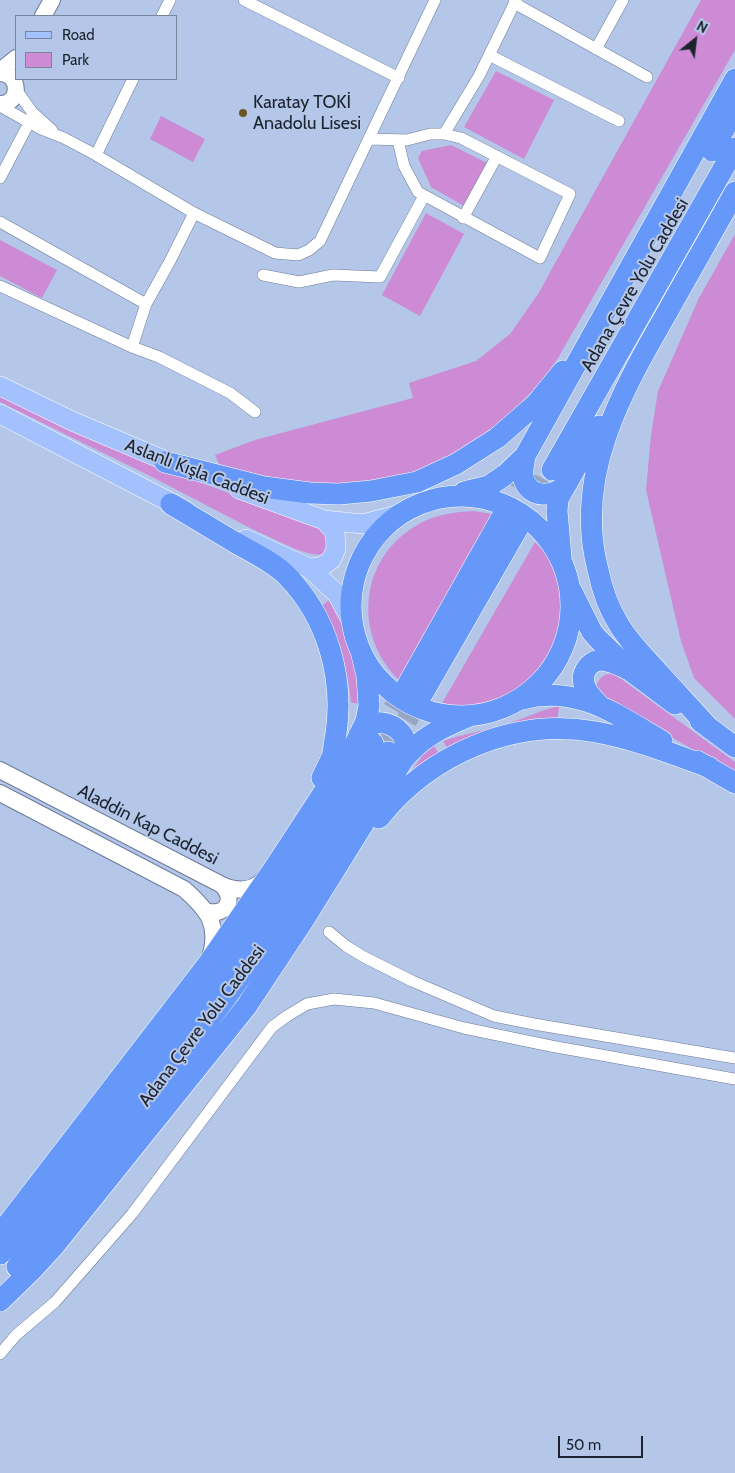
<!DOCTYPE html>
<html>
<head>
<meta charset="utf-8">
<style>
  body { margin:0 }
  #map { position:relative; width:735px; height:1473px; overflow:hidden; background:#b4c7e8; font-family:Cabin,sans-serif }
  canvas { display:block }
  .legend { position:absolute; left:15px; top:15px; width:162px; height:65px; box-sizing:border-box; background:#b4c7e8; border:1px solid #77859e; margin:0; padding:6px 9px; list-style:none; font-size:15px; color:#1c232f }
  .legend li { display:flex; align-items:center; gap:10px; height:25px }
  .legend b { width:25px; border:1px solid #77859e }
  .north { position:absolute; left:670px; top:15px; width:50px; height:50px; -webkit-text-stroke:4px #b4c7e8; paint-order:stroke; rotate:29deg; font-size:14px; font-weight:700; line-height:20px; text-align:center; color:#1c232f }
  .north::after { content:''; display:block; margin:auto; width:18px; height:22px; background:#1c232f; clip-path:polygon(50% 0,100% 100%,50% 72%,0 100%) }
  .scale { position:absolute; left:558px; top:1436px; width:85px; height:22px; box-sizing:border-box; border:2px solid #1c232f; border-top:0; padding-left:6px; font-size:15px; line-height:18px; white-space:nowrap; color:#1c232f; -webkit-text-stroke:4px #b4c7e8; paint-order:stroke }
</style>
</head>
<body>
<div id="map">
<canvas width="735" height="1473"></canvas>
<ul class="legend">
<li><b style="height:6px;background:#a3c1fc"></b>Road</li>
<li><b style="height:14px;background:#cd8bd5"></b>Park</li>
</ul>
<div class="north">N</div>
<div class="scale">50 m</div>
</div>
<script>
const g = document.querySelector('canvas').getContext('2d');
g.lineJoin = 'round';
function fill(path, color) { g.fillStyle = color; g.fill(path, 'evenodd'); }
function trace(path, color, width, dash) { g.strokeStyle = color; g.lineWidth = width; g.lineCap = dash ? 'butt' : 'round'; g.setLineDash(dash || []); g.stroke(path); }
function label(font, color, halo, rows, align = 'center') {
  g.font = font + ' Cabin,sans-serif'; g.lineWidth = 4; g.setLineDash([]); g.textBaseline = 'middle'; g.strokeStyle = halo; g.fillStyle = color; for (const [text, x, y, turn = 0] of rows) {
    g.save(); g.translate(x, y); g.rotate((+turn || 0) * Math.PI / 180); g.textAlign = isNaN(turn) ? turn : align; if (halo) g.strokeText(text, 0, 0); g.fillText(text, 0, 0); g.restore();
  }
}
const green = new Path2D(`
  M701,0h34v50l-177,308c-7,10 -14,21 -23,30 -32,35 -73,66 -117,83 -23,9 -66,14 -91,13 -36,-1 -73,-10 -108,-20l-4,-9 40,-15 158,-42 -4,-15 67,-22 34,-27 28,-40z
  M496,71l58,29 -30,59 -60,-32z
  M161,116l44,23 -12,23 -43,-23z
  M451,145l36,18 -23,43 -33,-19 -13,-29 4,-7z
  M426,213l38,21 -44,82 -38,-21z
  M735,234v485l-41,-41 -13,-37 -35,-151 5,-55 7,-44 41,-93z
  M0,240l57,30 -15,28 -42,-22z
  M0,395l177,79 143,52 7,4 1,21 -7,4 -10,-1 -16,-5 -45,-21 -96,-50 -154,-76z
  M474,511l18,3 -92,167c-48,-46 -41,-124 19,-157 17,-10 36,-12 55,-13z
  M535,542c21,21 36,53 30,83 -9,49 -56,85 -105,83 -6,0 -13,-2 -19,-3z
  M332,598l11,20 5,26 20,60 -17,-1c-3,-36 -13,-66 -30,-97z
  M613,673l122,89v12l-128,-74 -11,-13c3,-10 8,-13 17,-14z
  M559,706l-2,19 -105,31 -9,-15c21,-7 43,-11 64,-17 18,-6 34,-14 52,-18z
  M434,746l9,14 -44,28 24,-33z`);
const highwayTunnel = new Path2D(`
  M502,517l29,-51
  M519,526l33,-56
  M377,737l30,-51
  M390,748l33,-55`);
const street = new Path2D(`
  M244,0l155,78
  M514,3l133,74
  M162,16l8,-16
  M596,49l27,-49
  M489,55l130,66
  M17,91l15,21 20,18
  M0,106l41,23 23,9 32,17 98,58 81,40 23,2 11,-5 11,-9 115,-241
  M444,134l35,-58 37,-76
  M370,139l37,1 23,-6h14l17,4 109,56 -30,64 -122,-66 -14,-26 -6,-26
  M96,155l37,-76
  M0,178l29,-55
  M463,218l34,-62
  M0,222l146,82 24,-43 24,-48
  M263,275l36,7 34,-7 47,2 44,-81
  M0,286l132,61 27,10 71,36 25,19
  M132,347l14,-43
  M329,932l17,14 18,11 48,24 82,35 40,8 201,34
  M0,1354l16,-19 39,-33 77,-88 140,-187 15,-11 20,-12 27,-5 40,4 90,25 87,18 184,33`);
const secondary = new Path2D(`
  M43,16l9,-16
  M0,71l16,-13
  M0,73c21,1 21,31 0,31
  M0,770l222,115c16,7 31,7 43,-7
  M0,793l184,96c24,21 36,36 26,68
  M206,911c18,6 31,-10 16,-26`);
const primary = new Path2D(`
  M0,386l72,35 106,45
  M0,414l185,96
  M239,489l85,31 39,4 38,-10
  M246,539l63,29 28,26 15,28
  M309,568l12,-1 10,-7 5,-11 -1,-17 -11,-12`);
const highway = new Path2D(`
  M712,151l23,-41
  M525,456c-1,8 -4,16 -1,24 7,20 33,17 44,2
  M165,462l99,25 46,6 29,1 32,-3 46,-9 39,-18 41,-26 39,-34 27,-33
  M552,470l183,-322
  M464,492l25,-6 16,-11 20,-19 210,-377
  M351 606a110 110 0 1 1 220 0a110 110 0 1 1-220 0Z
  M171,504c22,13 43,26 65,39 17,10 37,19 51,33 41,42 57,102 49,158 -2,8 -2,16 -4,23 -3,7 -7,14 -10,21
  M561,557l-4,-46 1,-12 41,-73
  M571,590l21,42 6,7 33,32 44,33
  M407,686l95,-169
  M423,693l96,-167
  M522,699c55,-15 95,16 140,42
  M599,705c-10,-10 -22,-23 -12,-37 3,-5 8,-7 13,-8 10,0 19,5 27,9
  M700,721l35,26
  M710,729c-18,-20 -36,-39 -54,-59 -13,-15 -28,-29 -38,-47 -10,-16 -16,-34 -20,-53 -25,-95 24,-179 70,-259 22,-40 45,-79 67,-119
  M359,735c4,-3 7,-8 12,-10 14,-7 33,4 34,18 1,6 0,11 -2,17
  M697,761l38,22
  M379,818c51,-64 135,-101 217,-86 39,7 76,22 113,35
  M0,1234l208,-270 67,-97 79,-121 12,-25 3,-15 -2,-30 -5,-21
  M0,1254l48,-55 142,-181 83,-118 100,-157
  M17,1267l211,-272 75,-107 85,-136
  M0,1301l33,-32 21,-23 192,-239 57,-86 100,-161c20,-25 41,-33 69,-45`);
const markers = [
  [243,113,5,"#6d5526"]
];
const poiNames = [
  ["Karatay TOKİ",253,103],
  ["Anadolu Lisesi",253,124]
];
const streetNames = [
  ["Adana Çevre Yolu Caddesi",635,285,-60],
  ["Aslanlı Kışla Caddesi",197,472,21],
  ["Aladdin Kap Caddesi",148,825,27],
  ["Adana Çevre Yolu Caddesi",202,1026,-53]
];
fill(green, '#cd8bd5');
trace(highwayTunnel, '#96a6c3', 21, [21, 11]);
trace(street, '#6b7b9a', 12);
trace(secondary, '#6b7b9a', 18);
trace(primary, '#fff', 20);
trace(highway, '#fff', 22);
trace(street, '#fff', 11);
trace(secondary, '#fff', 16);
trace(primary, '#a3c1fc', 19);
trace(highway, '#6698fa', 21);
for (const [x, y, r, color] of markers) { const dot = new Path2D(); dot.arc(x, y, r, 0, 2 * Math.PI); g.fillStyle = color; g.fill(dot); trace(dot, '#b4c7e8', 2); }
label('18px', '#1c232f', '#b4c7e8', poiNames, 'left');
label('18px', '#1c232f', '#b4c7e8', streetNames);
</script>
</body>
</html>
